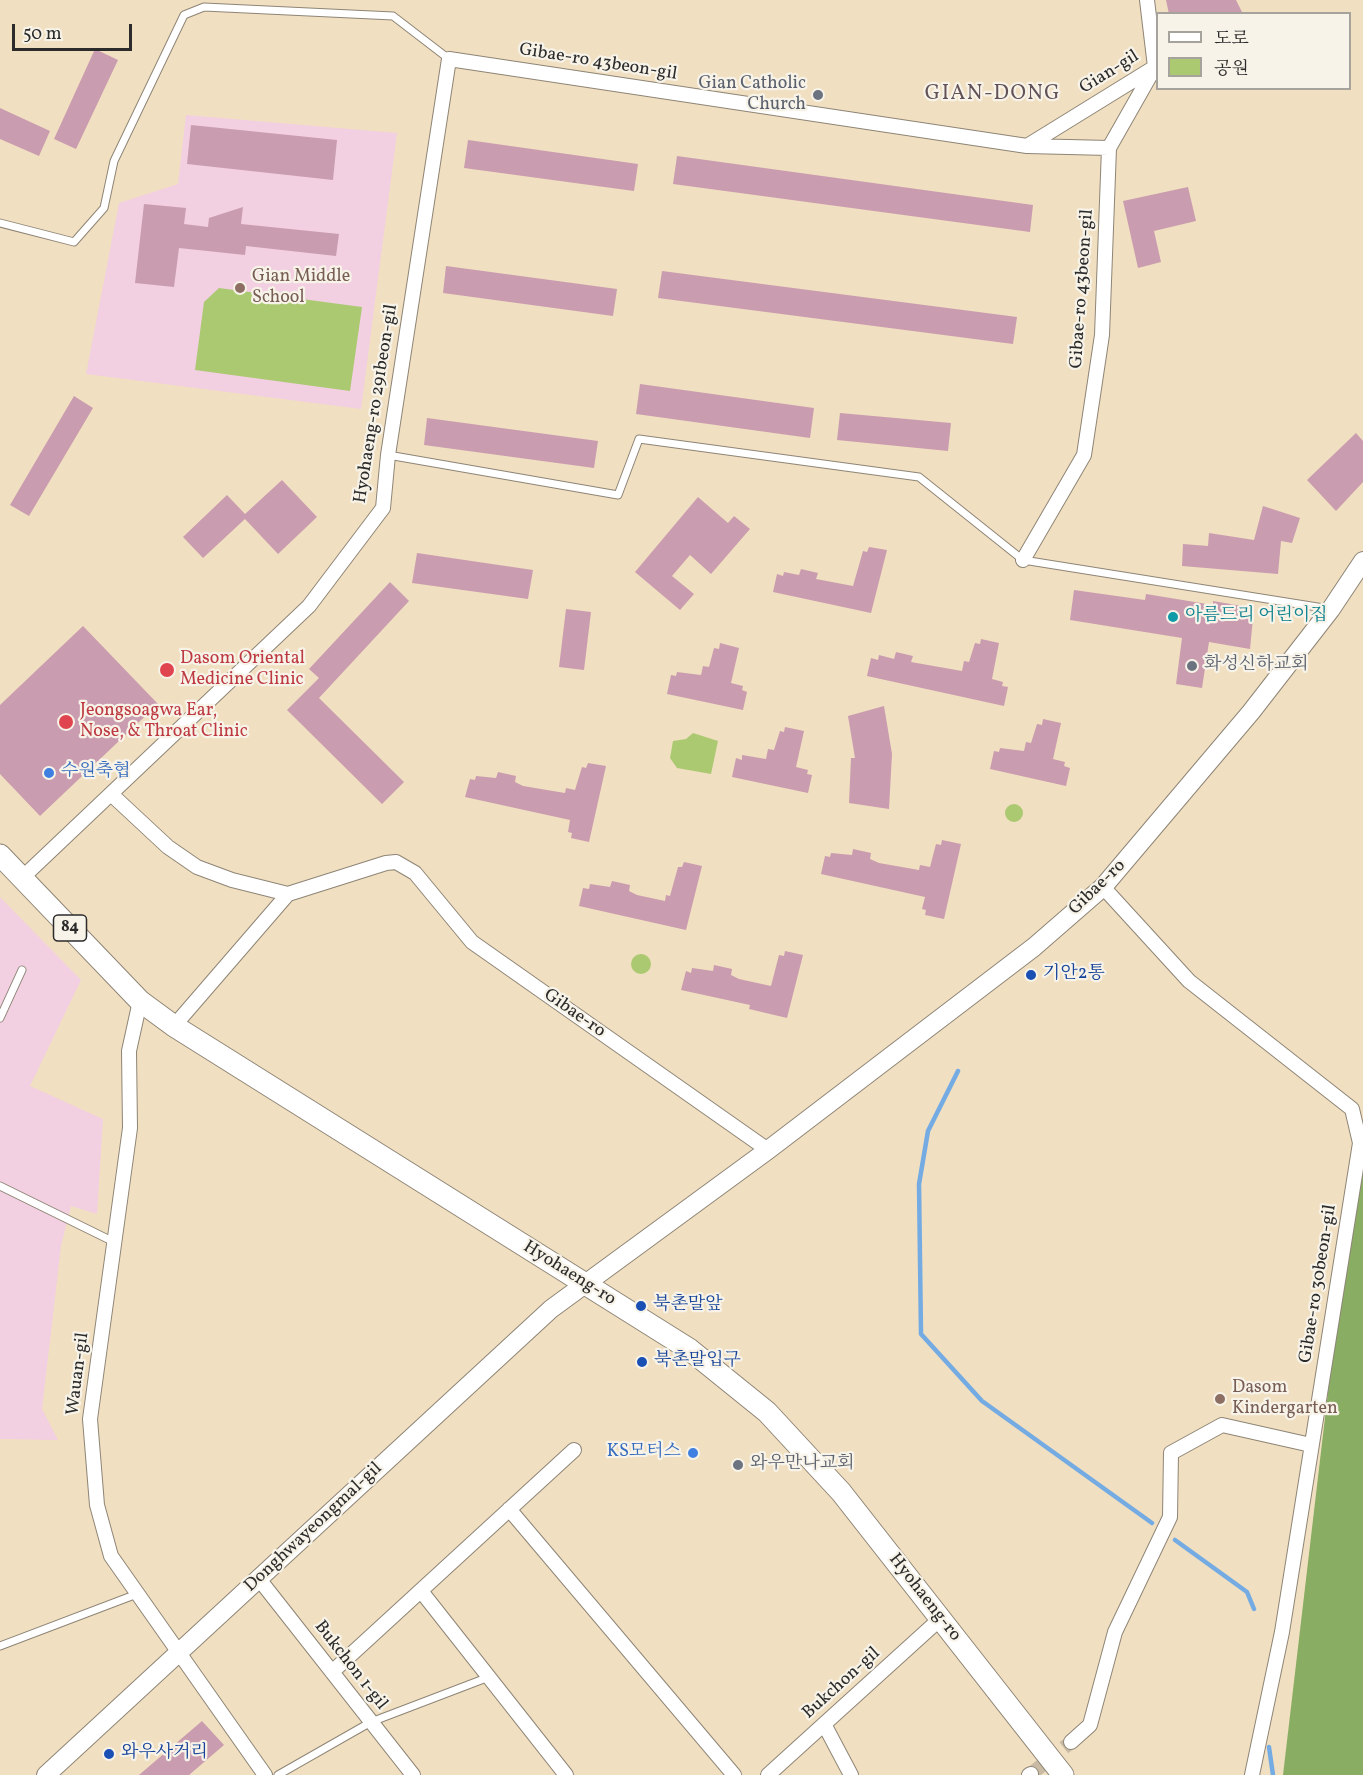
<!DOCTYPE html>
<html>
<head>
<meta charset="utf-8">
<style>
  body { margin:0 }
  #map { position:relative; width:1363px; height:1775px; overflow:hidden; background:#f1dfc1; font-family:Vollkorn,"Noto Serif KR",serif }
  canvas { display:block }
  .legend { position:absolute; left:1156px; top:12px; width:195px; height:78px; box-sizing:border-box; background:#f7f3e8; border:2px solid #a5a39c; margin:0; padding:8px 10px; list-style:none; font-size:18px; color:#2b2b2b }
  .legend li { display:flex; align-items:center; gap:12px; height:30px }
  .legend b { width:30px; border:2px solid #a5a39c }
  .scale { position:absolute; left:12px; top:24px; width:120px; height:27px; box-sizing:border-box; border:3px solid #2b2b2b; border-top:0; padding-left:8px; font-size:18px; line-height:21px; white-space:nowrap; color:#2b2b2b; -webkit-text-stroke:4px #f7f3e8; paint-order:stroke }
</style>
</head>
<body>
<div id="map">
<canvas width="1363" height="1775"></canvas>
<ul class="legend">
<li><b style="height:8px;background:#fff"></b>도로</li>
<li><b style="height:16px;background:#abc971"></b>공원</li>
</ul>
<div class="scale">50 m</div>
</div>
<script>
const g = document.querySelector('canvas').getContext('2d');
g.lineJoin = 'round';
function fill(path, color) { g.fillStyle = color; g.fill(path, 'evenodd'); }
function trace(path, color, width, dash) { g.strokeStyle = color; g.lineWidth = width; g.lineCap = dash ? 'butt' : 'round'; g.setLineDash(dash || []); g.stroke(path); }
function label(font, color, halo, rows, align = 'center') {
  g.font = font + ' Vollkorn,"Noto Serif KR",serif'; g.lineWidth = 4.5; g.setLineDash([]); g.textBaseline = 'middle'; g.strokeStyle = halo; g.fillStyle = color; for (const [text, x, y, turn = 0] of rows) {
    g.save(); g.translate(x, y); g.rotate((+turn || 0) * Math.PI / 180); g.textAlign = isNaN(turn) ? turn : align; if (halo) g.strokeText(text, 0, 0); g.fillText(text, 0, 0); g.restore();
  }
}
const built = new Path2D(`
  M186,115l211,18 -36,276 -275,-35 33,-171 59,-19z
  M0,897l81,83 -51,106 73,33 -6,95 -26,-8 -10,40 -19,163 16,31 -58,-1z`);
const green = new Path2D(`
  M219,288l143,19 -12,84 -155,-21 9,-68z
  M693,733l25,8 -7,33 -34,-6 -7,-10 3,-17 13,-2z
  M1005 813a9 9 0 1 1 18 0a9 9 0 1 1-18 0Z
  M631 964a10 10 0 1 1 20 0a10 10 0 1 1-20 0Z`);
const forest = new Path2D(`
  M1363,1156v619h-80l47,-400z`);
const stream = new Path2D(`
  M958,1071l-30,60 -9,53 2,150 61,67 170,122
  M1175,1540l72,52 7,17
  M1269,1747l4,28`);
const building = new Path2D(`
  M1166,0h70l7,14h-74z
  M95,49l23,11 -42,89 -22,-10z
  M0,108l50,23 -11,25 -39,-17z
  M191,125l146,15 -4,40 -146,-16z
  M468,140l170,24 -4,27 -170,-23z
  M677,156l356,49 -3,27 -357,-48z
  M1188,187l8,34 -42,10 7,31 -23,6 -15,-67z
  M144,204l42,4 -2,16 24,3 1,-9 34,-11 -2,17 98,10 -3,22 -90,-10 -1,9 -66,-7 -5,39 -39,-4z
  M446,266l171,23 -4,27 -170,-23z
  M662,271l355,46 -4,27 -355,-46z
  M640,384l174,24 -4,30 -174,-24z
  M74,396l19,12 -64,108 -19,-11z
  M840,413l111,10 -3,28 -111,-11z
  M427,418l171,23 -4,27 -170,-23z
  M1356,433l7,8v41l-27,29 -29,-31z
  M282,480l35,37 -39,37 -33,-35 -42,39 -20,-21 44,-42 18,19z
  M698,497l30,26 6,-7 16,13 -39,45 -21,-19 -18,21 22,18 -14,16 -45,-38z
  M1263,506l37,12 -8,25 -11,-2 -3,33 -96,-8 1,-22 25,2 1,-13 45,7z
  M869,547l18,3 -16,63 -98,-21 4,-18 6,2 1,-4 15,3 2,-6 17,4 -2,6 37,7 10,-35 4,1z
  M417,553l116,17 -5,29 -116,-16z
  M390,582l19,19 -90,97 85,84 -22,22 -95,-94 32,-32 -10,-9z
  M1074,590l71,10 1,-6 67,11v-4l41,7 -4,41 -41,-7 -7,46 -26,-4 6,-46 -112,-18z
  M566,609l25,3 -7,58 -25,-3z
  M83,626l75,78 -118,112 -40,-42v-69z
  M981,639l18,4 -7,36 11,3 -1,4 6,1 -4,19 -137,-30 4,-18 7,2 1,-5 15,4 2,-7 17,4 -2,6 51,9 2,-10 5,1 6,-19 5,1z
  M720,643l19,5 -8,35 12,3 -1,4 5,2 -4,18 -76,-16 4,-19 5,1 1,-4 24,3 2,-9 6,1 5,-19 5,1z
  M884,706l8,48 -3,55 -40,-6 2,-45h4l-7,-42z
  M1043,719l18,4 -8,36 12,3 -1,4 6,2 -4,18 -76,-17 4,-18 5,1 1,-4 24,3 2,-9 5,1 6,-19 5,1z
  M785,727l19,4 -8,36 12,3 -1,4 5,1 -4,18 -76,-16 4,-19 6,2v-5l24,4 2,-10 6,1 6,-19 4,1z
  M588,763l18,3 -17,76 -18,-4 1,-5 -4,-1 2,-12 -105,-23 5,-18 5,1 1,-4 20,2 2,-6 18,4 -1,6 8,4 42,7 1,-5 9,2 7,-23 4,1z
  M942,840l19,4 -17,75 -19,-4 1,-5 -4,-1 3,-12 -104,-23 4,-18 5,1 1,-4 21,2 1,-6 18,4 -1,6 9,4 40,7 1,-5 10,2 6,-23 5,1z
  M684,862l18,4 -16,64 -107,-24 4,-18 6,1 1,-5 20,3 2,-6 18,4 -1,6 8,4 28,6 1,-6 4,1 8,-29h4z
  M785,951l18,4 -16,63 -38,-9 1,-4 -69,-15 5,-19 5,2 1,-5 21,3 1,-6 18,4 -1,6 8,4 32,7 8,-31 5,1z
  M202,1721l22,24 -35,30h-50z`);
const streetTunnel = new Path2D(`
  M1031,1774l40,-32`);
const lane = new Path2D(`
  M0,223l74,19 30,-34 10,-47 70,-146 20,-8 189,9 56,43
  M388,455l230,40 21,-56 280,38 104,83 307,49
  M0,1018l22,-48
  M0,1186l114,56
  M0,1646l137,-52
  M278,1775l93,-53 118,-45`);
const street = new Path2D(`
  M1027,146l128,-79 -8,-67
  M1023,560l61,-105 18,-120 7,-187 46,-81
  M111,794l57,53 29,20 35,13 56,14 98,-31 10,-1 19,11 57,69 296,208
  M22,878l287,-272 74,-98 5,-53 61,-396 578,87 82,2
  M1103,887l86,94 163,128 8,34 -78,489 -30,143
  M140,1001l-11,50 1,77 -40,291 7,86 14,51 154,219
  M174,1026l114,-132
  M509,1509l225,266
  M259,1579l154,196
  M421,1591l145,184
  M332,1672l242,-222
  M824,1724l27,51
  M1071,1742l19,-17 25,-93 55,-115 1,-64 51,-28 89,20
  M768,1775l172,-156
  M1029,1775l2,-1`);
const secondary = new Path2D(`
  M46,1775l505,-466 217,-159 266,-203 69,-60 148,-175 80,-103 32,-48`);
const primary = new Path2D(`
  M0,855l140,146 34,25 515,323 78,63 74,80 222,283`);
const markers = [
  [818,95,6,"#6b7280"],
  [240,288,6,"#8d6e63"],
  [1173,617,6,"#0f9aa8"],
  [1192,666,6,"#6b7280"],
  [167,670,8,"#e0444e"],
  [66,722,8,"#e0444e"],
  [49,773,6,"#3f7fe0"],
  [1031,975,6,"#1a4fb4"],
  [641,1306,6,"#1a4fb4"],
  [642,1362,6,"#1a4fb4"],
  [1220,1399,6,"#8d6e63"],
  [693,1453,6,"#3f7fe0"],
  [738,1465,6,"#6b7280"],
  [109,1754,6,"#1a4fb4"]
];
const shields = [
  [70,928,33]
];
const shieldNames = [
  ["84",70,928]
];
const streetNames = [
  ["Gibae-ro 43beon-gil",598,63,9],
  ["Gian-gil",1110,73,-32],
  ["Gibae-ro 43beon-gil",1083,289,-86],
  ["Hyohaeng-ro 291beon-gil",377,404,-81],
  ["Gibae-ro",1098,888,-44],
  ["Gibae-ro",574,1014,35],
  ["Hyohaeng-ro",569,1274,32],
  ["Gibae-ro 30beon-gil",1319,1284,-81],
  ["Wauan-gil",79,1374,-83],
  ["Donghwayeongmal-gil",314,1528,-43],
  ["Hyohaeng-ro",924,1598,52],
  ["Bukchon 1-gil",350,1666,52],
  ["Bukchon-gil",842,1684,-42]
];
const worshipNames = [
  ["Gian Catholic",806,85,"right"],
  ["Church",806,106,"right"],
  ["화성신하교회",1204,666],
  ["와우만나교회",750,1465]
];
const educationNames = [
  ["Gian Middle",252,278],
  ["School",252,299],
  ["Dasom",1232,1389],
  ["Kindergarten",1232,1410]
];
const cultureNames = [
  ["아름드리 어린이집",1185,617]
];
const healthNames = [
  ["Dasom Oriental",180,660],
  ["Medicine Clinic",180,681],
  ["Jeongsoagwa Ear,",80,712],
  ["Nose, & Throat Clinic",80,733]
];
const shopNames = [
  ["수원축협",61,773],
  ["KS모터스",681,1453,"right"]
];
const transitNames = [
  ["기안2통",1043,975],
  ["북촌말앞",653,1306],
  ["북촌말입구",654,1362],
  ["와우사거리",121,1754]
];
const quarterNames = [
  ["GIAN-DONG",993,95]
];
fill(built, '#f2cfe1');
fill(green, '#abc971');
fill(forest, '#88ad63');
trace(stream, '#74abe3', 4.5);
fill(building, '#ca9caf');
trace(streetTunnel, '#c9bba3', 14, [14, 7]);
trace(lane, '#8e8576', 9);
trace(street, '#8e8576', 16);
trace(secondary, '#8e8576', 20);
trace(primary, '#8e8576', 23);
trace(lane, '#fff', 7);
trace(street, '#fff', 14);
trace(secondary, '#fff', 18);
trace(primary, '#fff', 21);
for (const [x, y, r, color] of markers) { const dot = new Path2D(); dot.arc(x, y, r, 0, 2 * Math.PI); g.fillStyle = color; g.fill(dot); trace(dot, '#f7f3e8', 2); }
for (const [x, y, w] of shields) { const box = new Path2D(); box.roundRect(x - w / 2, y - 13, w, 26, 4.5); g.fillStyle = '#f7f3e8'; g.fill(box); trace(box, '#2b2b2b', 1.5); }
label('bold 16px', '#2b2b2b', null, shieldNames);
label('18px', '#2b2b2b', '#f7f3e8', streetNames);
label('18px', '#5b616d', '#f7f3e8', worshipNames, 'left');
label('18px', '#785e54', '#f7f3e8', educationNames, 'left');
label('18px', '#0d838f', '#f7f3e8', cultureNames, 'left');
label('18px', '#be3a42', '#f7f3e8', healthNames, 'left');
label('18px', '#366cbe', '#f7f3e8', shopNames, 'left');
label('18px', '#164399', '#f7f3e8', transitNames, 'left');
g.letterSpacing = '1.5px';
label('21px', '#635359', '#f7f3e8', quarterNames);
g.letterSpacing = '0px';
</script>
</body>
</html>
